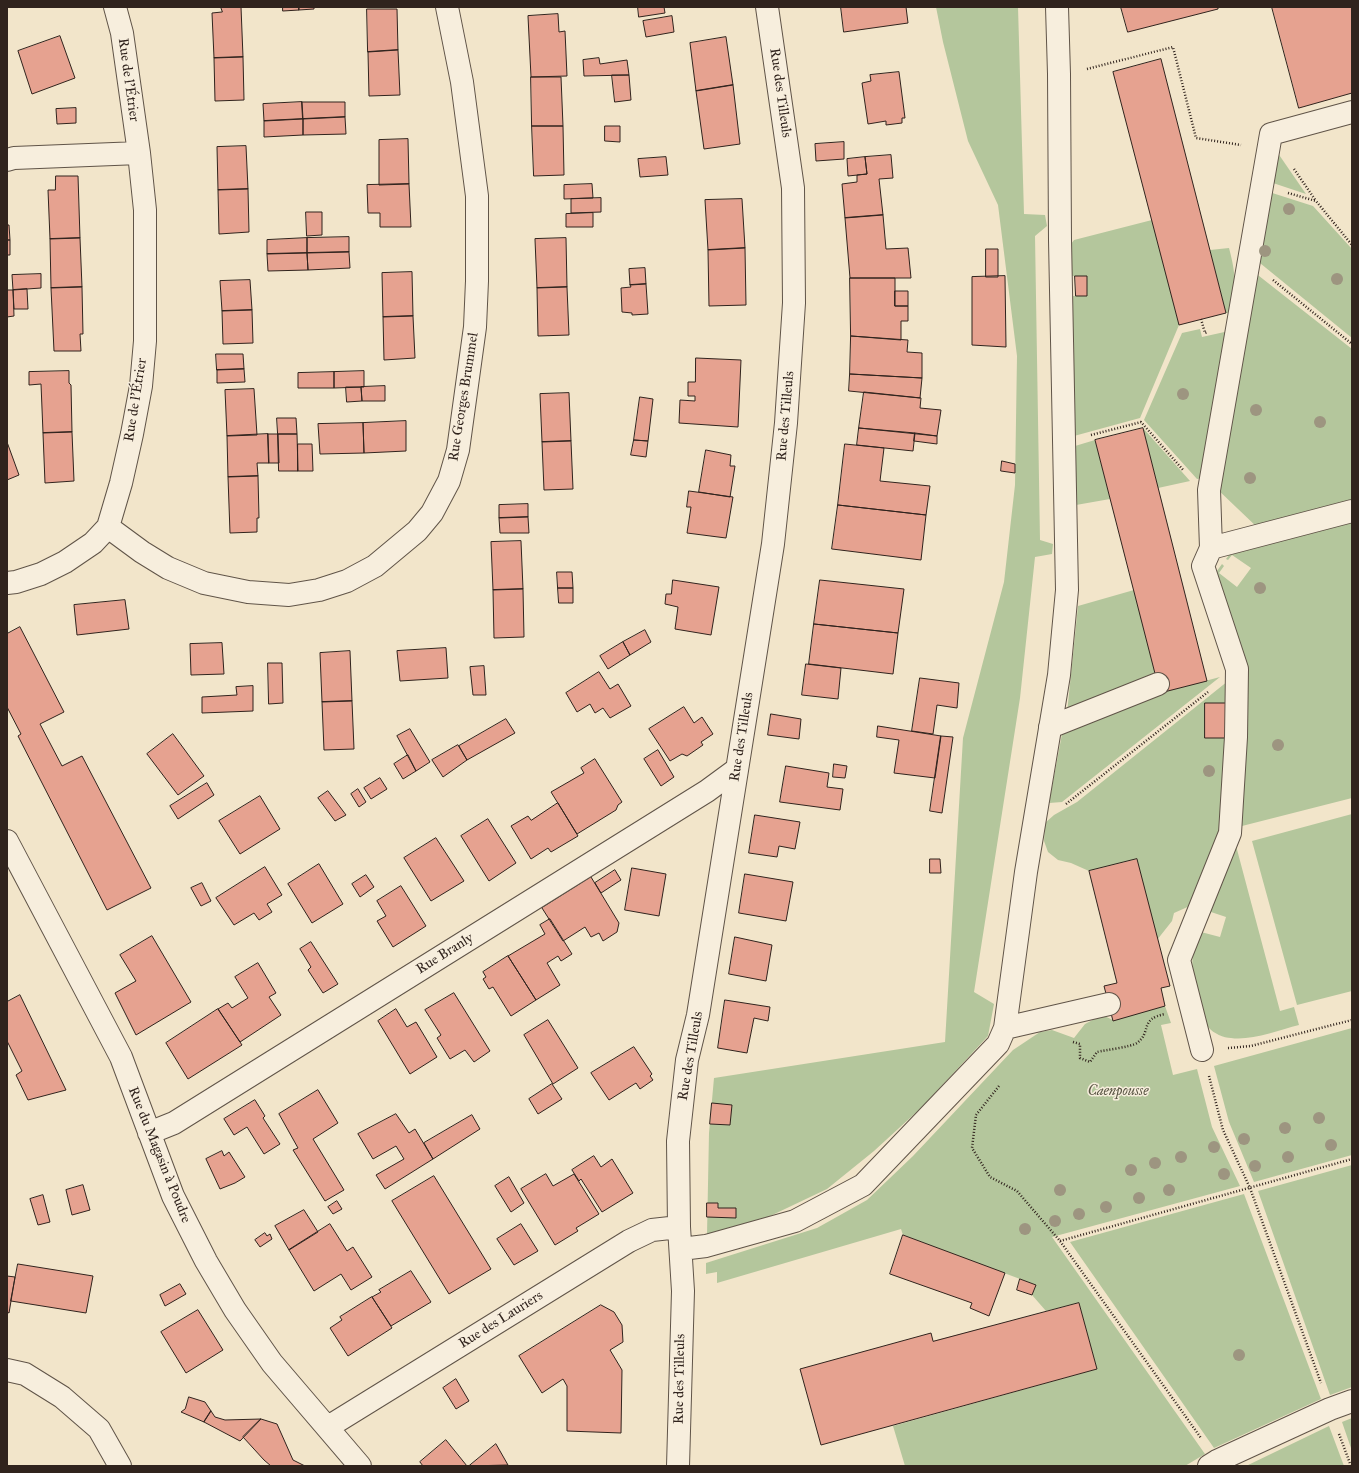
<!DOCTYPE html>
<html>
<head>
<meta charset="utf-8">
<style>
  body { margin:0 }
  #map { position:relative; width:1359px; height:1473px; overflow:hidden; background:#f2e5ca; font-family:"IM FELL Great Primer",serif }
  canvas { display:block }
  .frame { position:absolute; inset:0; border:8px solid #30231d; pointer-events:none }
</style>
</head>
<body>
<div id="map">
<canvas width="1359" height="1473"></canvas>
<div class="frame"></div>
</div>
<script>
const g = document.querySelector('canvas').getContext('2d');
g.lineJoin = 'round';
function fill(path, color) { g.fillStyle = color; g.fill(path, 'evenodd'); }
function trace(path, color, width, dash) { g.strokeStyle = color; g.lineWidth = width; g.lineCap = dash ? 'butt' : 'round'; g.setLineDash(dash || []); g.stroke(path); }
function label(font, color, halo, rows, align = 'center') {
  g.font = font + ' "IM FELL Great Primer",serif'; g.lineWidth = 3; g.setLineDash([]); g.textBaseline = 'middle'; g.strokeStyle = halo; g.fillStyle = color; for (const [text, x, y, turn = 0] of rows) {
    g.save(); g.translate(x, y); g.rotate((+turn || 0) * Math.PI / 180); g.textAlign = isNaN(turn) ? turn : align; if (halo) g.strokeText(text, 0, 0); g.fillText(text, 0, 0); g.restore();
  }
}
const green = new Path2D(`
  M936,7h82l6,207 21,1 2,11 -12,10 5,304 13,4 -1,10 -17,3 -15,141 -46,294 20,12 -6,32 -66,71 -48,44 -47,38 -61,29 -59,17 2,-102 5,-55 231,-36 18,-304 41,-156 11,-97 2,-129 -19,-151 -30,-64 -25,-99z
  M1273,146l33,48 -39,-13z
  M1266,191l47,15 39,43v89l-97,-79z
  M1152,220l27,105 -39,93 -66,18 -3,-140h16v-20h-16v-32l3,-4z
  M1229,248c7,26 7,38 3,65h-6l-16,-63z
  M1254,272l98,77v154l-93,26 -44,-42z
  M1200,329l2,8 27,-6 -25,147 -7,1 -53,-59 38,-87z
  M1143,428l47,53 -32,7z
  M1095,440l15,59 -34,6 -1,-59z
  M1352,519v279l-110,28 3,-155 -31,-96 8,-11 2,2 -5,7 18,14 14,-19 -19,-13 -4,5 -2,-1 6,-8z
  M1134,590l22,87 -89,36 11,-107z
  M1220,677l-158,125 -13,1 13,-69 98,-41z
  M1228,681l-5,149 -31,75 -18,8 -2,8 -15,19 -20,-81 -48,12 -18,-8 -13,-3 -10,-8 -4,-11 1,-18 9,-8 23,-13z
  M1352,814v177l-55,14 -45,-164z
  M1235,842l45,169 14,-4 5,18c-20,5 -48,16 -68,13 -7,0 -18,-5 -22,-10 -11,-12 -19,-57 -16,-73 2,-8 6,-16 8,-23l19,5 6,-20 -18,-6z
  M1165,1006l6,17 -10,2 12,50 24,-6 15,58 28,59 -188,51 153,217 -20,12h-280l-12,-40 204,-57 -18,-66 -33,8 -14,-16 4,-10 -133,-50 -2,-6 -184,54v-11l-11,2v-11l111,-35 50,-28 46,-44 100,-106 27,-18 12,-2 22,8 11,-14 17,-9 11,5z
  M1352,1028v127l-98,27 -25,-60 -15,-56z
  M1352,1165v222l-22,8 -72,-204z
  M1244,1194l77,205 -107,49 -144,-206z
  M1352,1418v33l-10,-29z
  M1329,1426l15,40h-98z`);
const building = new Path2D(`
  M221,7h20l2,50 -29,1 -2,-45 10,-1z
  M283,7h16v3l-16,1z
  M299,7h15v2l-15,1z
  M638,7h26l1,6 -26,4z
  M841,7h65l2,16 -64,9z
  M1121,7h97v2l-90,23z
  M1272,7h80v86l-53,15z
  M367,9h30l1,41 -30,2z
  M558,14l1,18 6,-1 2,45 -36,1 -3,-61z
  M672,16l2,16 -28,5 -3,-16z
  M60,36l15,42 -43,16 -14,-43z
  M726,37l7,48 -37,6 -6,-48z
  M398,50l2,45 -31,1 -1,-44z
  M243,57l1,43 -29,1 -1,-43z
  M599,58l1,6 27,-4 2,15 -45,1 -1,-16z
  M1161,59l65,254 -47,12 -66,-253z
  M899,72l6,46h-3v5l-16,2v-4l-18,3 -6,-41 9,-2 -1,-6z
  M612,75h17l2,25 -16,2z
  M531,77h30l2,49h-31z
  M733,85l7,59 -36,5 -8,-58z
  M302,102h43v15l-42,2z
  M302,102l1,17 -39,2 -1,-17z
  M76,108v15l-19,1 -1,-15z
  M345,117l1,17 -43,1v-16z
  M303,119v16l-39,2v-16z
  M532,126h31l1,49 -30,1z
  M605,126h15v16l-15,-1z
  M408,139l1,45 -30,1v-45z
  M844,142v17l-28,2 -1,-17z
  M246,146l2,43 -30,1 -1,-43z
  M891,155l2,23 -14,1 4,36 -38,3 -3,-34 15,-2v-7l10,-1 -2,-17z
  M666,157l2,18 -28,2 -2,-18z
  M865,157l2,17 -19,2 -1,-17z
  M56,176h22l2,62 -30,1 -2,-49h7z
  M409,184l2,43h-31v-14h-12l-1,-28z
  M592,184l1,14 -29,1v-14z
  M248,189l1,43 -30,2 -1,-44z
  M601,198v14l-30,1v-14z
  M742,199l3,49 -37,2 -3,-50z
  M306,212h16v23l-15,1z
  M593,213v14h-27v-13z
  M883,215l3,34 22,-1 3,30h-61l-5,-60z
  M7,225h2l1,15h-3z
  M349,237v15l-42,1v-15z
  M80,238l2,49 -31,1 -1,-49z
  M307,238v15l-40,1v-14z
  M566,238l1,49 -30,1 -2,-49z
  M7,240h3v15h-3z
  M745,248l1,57 -37,1 -1,-56z
  M986,249h12v28h-12z
  M349,252l1,16 -42,2 -1,-17z
  M307,253l1,17 -40,1 -1,-17z
  M645,268l1,16 -16,1 -1,-16z
  M412,272l1,44 -30,1 -1,-44z
  M41,274v14l-28,2 -1,-15z
  M1005,276l1,71 -34,-2v-68z
  M1075,276h12v20h-11z
  M850,278h45v28h13v15h-7v19l-50,-4z
  M250,280l2,30 -30,1 -2,-30z
  M646,284l2,30 -16,1v-2l-10,-1 -1,-24 10,-1 -1,-2z
  M82,287l1,47h-3l1,17h-27l-3,-63z
  M567,287l2,48 -31,1 -1,-48z
  M27,289l1,20h-14l-1,-19z
  M7,290h6l1,26 -7,1z
  M895,291h13v15h-13z
  M252,310l1,33 -30,1 -1,-33z
  M413,316l2,42 -31,2 -1,-43z
  M851,336l57,4 -1,12 15,1v25l-72,-4z
  M216,354h27l1,15 -27,1z
  M696,358l45,2 -3,67 -59,-4 1,-23 15,1v-5h-7v-14h7z
  M244,369l1,13 -28,1v-13z
  M69,371v12l2,2 1,47 -29,1 -2,-49 -12,1v-13z
  M364,371v16l-30,1v-16z
  M334,372v16h-36v-15z
  M850,374l72,4 -2,20 -71,-7z
  M385,386v15h-23l-1,-14z
  M346,387h15l1,14 -15,1z
  M254,389l3,46 -30,1 -2,-46z
  M864,392l57,6 -1,10 21,2 -4,26 -78,-8z
  M569,393l2,48 -29,1 -2,-48z
  M640,397l13,2 -5,42 -14,-1z
  M277,418h19l1,16h-19z
  M406,421v30l-42,2 -1,-30z
  M363,423l1,30 -44,1 -2,-30z
  M859,428l56,5 -2,18 -56,-6z
  M1143,428l64,253 -47,12 -65,-253z
  M72,432l2,49 -29,2 -2,-50z
  M915,433l22,3v8l-23,-3z
  M268,434h10l1,29h-10z
  M268,434l1,29h-12l1,13 -30,1 -1,-41z
  M278,434h19l1,37h-19z
  M634,440l14,1 -2,16 -15,-2z
  M571,441l2,48 -29,1 -2,-48z
  M7,442l12,33 -12,5z
  M298,444h14l1,27h-15z
  M845,444l39,4 -4,33 50,5 -4,29 -88,-10z
  M706,450l25,5 -1,11h5l-5,31 -31,-5z
  M1002,461l13,3v9l-14,-2z
  M258,476l1,42h-2v14l-27,1 -2,-56z
  M689,491l44,6 -7,41 -39,-5 4,-26h-4z
  M528,504v13l-29,1v-13z
  M838,505l88,10 -5,45 -89,-11z
  M528,517l1,16h-29l-1,-15z
  M521,541l2,48 -30,1 -2,-48z
  M557,572h15l1,16h-15z
  M673,580l46,7 -8,48 -36,-6 3,-22 -13,-3 1,-10h5z
  M820,580l84,9 -6,44 -84,-9z
  M558,588h15v15h-14z
  M523,589l1,48 -30,1 -1,-48z
  M125,600l4,29 -52,6 -3,-30z
  M814,624l84,9 -5,41 -84,-10z
  M20,627l44,85 -24,12 22,42 20,-10 69,132 -44,22 -89,-174 3,-2 -14,-27v-73z
  M645,630l6,12 -21,13 -7,-13z
  M623,642l7,13 -22,14 -8,-13z
  M222,643l2,31 -33,1 -1,-31z
  M446,648l2,30 -48,3 -3,-30z
  M350,651l2,50 -30,1 -2,-49z
  M268,663h14l1,40 -14,1z
  M806,664l35,4 -3,31 -36,-4z
  M484,666l2,29h-13l-3,-28z
  M599,672l11,17 8,-5 13,22 -21,12 -7,-10 -8,5 -5,-9 -13,8 -11,-19z
  M920,678l39,5 -2,25 -20,-3 -4,29 -21,-3z
  M253,686v25l-51,2v-16l35,-2 -1,-8z
  M352,701l2,48 -30,1 -2,-48z
  M1205,703h24v35h-24z
  M684,707l10,16 8,-6 11,17 -12,8 2,3 -16,11 -5,-2 -12,7 -21,-32z
  M771,714l30,5 -2,20 -31,-4z
  M506,719l9,14 -48,27 -8,-14z
  M878,726l63,10 -6,42 -41,-5 5,-33 -22,-3z
  M410,729l20,33 -14,9 -19,-35z
  M173,734l31,42 -26,19 -31,-41z
  M941,736l12,1 -11,76 -12,-2z
  M458,745l9,15 -24,17 -11,-17z
  M658,750l16,27 -13,9 -17,-27z
  M408,755l8,16 -13,8 -9,-15z
  M595,759l27,43 -4,3 -2,5 -39,24 -26,-42 33,-19 -3,-5z
  M834,764l13,2 -2,12 -12,-1z
  M786,766l43,7 -2,14 16,2 -3,21 -60,-8z
  M380,778l7,11 -16,10 -7,-11z
  M207,783l7,12 -36,24 -8,-13z
  M358,789l8,13 -7,5 -8,-13z
  M328,791l18,24 -11,6 -17,-23z
  M260,796l20,33 -40,25 -21,-33z
  M558,803l20,33 -27,16 -3,-4 -17,11 -20,-33 17,-10 3,4z
  M755,815l45,7 -5,27 -16,-3 -2,11 -28,-4z
  M488,819l28,44 -27,18 -28,-45z
  M436,838l28,43 -33,20 -27,-43z
  M930,859h10l1,14h-11z
  M1137,859l33,127 -9,2 4,18 -52,15 -9,-35 13,-3 -28,-112z
  M319,864l24,40 -31,19 -24,-39z
  M265,867l17,28 -15,9 5,8 -13,8 -5,-7 -20,12 -18,-27z
  M632,868l34,6 -7,42 -34,-6z
  M615,870l6,10 -20,13 -6,-10z
  M745,874l48,8 -7,39 -47,-8z
  M366,875l8,12 -14,10 -8,-13z
  M591,877l28,46 -2,9 -14,9 -4,-8 -8,4 -6,-10 -22,14 -21,-33z
  M202,883l9,18 -10,5 -10,-18z
  M401,886l25,40 -33,21 -16,-26 9,-5 -9,-15z
  M550,919l22,35 -11,7 -3,-5 -11,7 13,22 -24,15 -28,-44 37,-22 -5,-9z
  M152,936l39,66 -55,33 -21,-42 21,-12 -16,-26z
  M735,937l37,8 -6,36 -37,-7z
  M311,942l27,42 -15,9 -15,-23 3,-3 -11,-18z
  M508,956l28,44 -25,16 -18,-29 -4,2 -6,-10 3,-2 -3,-5z
  M258,963l18,30 -7,4 12,18 -41,27 -22,-33 10,-6 4,5 16,-10 -13,-21z
  M454,993l36,58 -16,11 -9,-12 -15,9 -13,-21 4,-3 -16,-25z
  M20,995l46,95 -38,10 -12,-25 6,-4 -15,-30v-39z
  M725,1000l45,7 -2,14 -14,-3 -7,35 -29,-5z
  M218,1009l24,36 -54,34 -22,-36z
  M396,1009l11,18 9,-5 21,35 -27,17 -32,-53z
  M548,1020l30,48 -25,16 -29,-49z
  M634,1047l18,27 -2,2 3,4 -13,9 -4,-6 -27,17 -18,-27z
  M552,1084l10,15 -24,15 -9,-15z
  M318,1090l20,33 -25,16 31,51 -19,11 -32,-51 5,-2 -19,-34z
  M255,1100l10,16 -2,2 17,26 -16,10 -17,-27 -13,8 -10,-16z
  M712,1103l20,2 -2,20 -20,-1z
  M396,1114l13,19 6,-4 18,30 -48,30 -9,-14 28,-16 -8,-13 -23,13 -15,-25z
  M472,1115l8,14 -47,30 -9,-16z
  M222,1151l2,5 5,-4 16,25 -10,6 -15,6 -14,-30z
  M594,1156l7,11 11,-8 21,34 -31,19 -21,-33 -2,2 -7,-11z
  M546,1174l7,12 21,-12 25,40 -23,14 2,3 -23,14 -34,-56z
  M434,1176l57,93 -42,25 -57,-93z
  M509,1177l15,26 -13,9 -16,-26z
  M83,1185l7,25 -18,5 -6,-25z
  M43,1195l7,27 -12,3 -8,-26z
  M337,1201l5,8 -9,5 -5,-7z
  M707,1203h11v5h18v10l-29,-1z
  M304,1210l14,22 -29,18 -14,-24z
  M330,1224l17,27 6,-4 19,30 -21,13 -10,-16 -27,17 -25,-41z
  M521,1224l17,27 -24,14 -17,-26z
  M265,1233l2,3 3,-2 2,5 -12,8 -5,-7z
  M903,1235l102,38 -16,43 -19,-8 2,-5 -82,-29z
  M18,1264l75,12 -7,37 -75,-12z
  M411,1271l20,31 -40,24 -19,-29 9,-5 -2,-2z
  M7,1276l8,1 -6,36 -2,-1z
  M1020,1279l16,6 -4,10 -15,-5z
  M180,1284l6,10 -21,12 -5,-11z
  M372,1297l20,31 -44,28 -18,-28 12,-8 -2,-3z
  M1079,1303l18,66 -276,76 -21,-76 131,-36 2,8z
  M601,1305l13,7 8,13 1,17 -13,8 12,20 -1,63 -54,-2v-45l-4,-7 -21,14 -23,-37z
  M198,1310l25,40 -37,23 -25,-41z
  M456,1379l13,22 -13,8 -13,-21z
  M189,1397l16,5 6,9 -7,11 -23,-10 4,-3z
  M211,1411l4,6 10,3 36,-1 -21,22 -36,-19z
  M261,1419l16,5 16,36 12,6h-34l-7,-6 -21,-23z
  M446,1440l21,26h-44l-3,-4z
  M496,1444l12,21 -39,1z`);
const path = new Path2D(`
  M1087,69l86,-22 23,91 45,7
  M1294,169l22,32
  M1288,193l28,8 36,44
  M1273,280l79,64
  M1201,319l4,14 3,-1
  M1091,435l50,-13 43,49
  M1066,804l142,-112
  M1073,1042l7,2v14l10,4 7,-10c8,-2 34,-5 40,-9 15,-11 2,-24 28,-29
  M1228,1048l23,-2 101,-26
  M1209,1076l14,54 27,58 71,195
  M999,1086l-23,29 -4,33 18,29 27,14 43,50 141,197
  M1060,1241l292,-82
  M1339,1434l12,32`);
const minor = new Path2D(`
  M7,160l7,-2 125,-5
  M108,527l34,25 26,16 36,15 44,9 41,3 30,-5 28,-9 28,-15 42,-35 15,-18 17,-32 9,-31 17,-123 2,-46v-85l-15,-114 -15,-75
  M1211,548l141,-37
  M7,583l9,-1 25,-8 24,-12 28,-19 15,-16 13,-44 11,-49 9,-48 4,-45v-131l-6,-57 -17,-120 -7,-26
  M1050,727l108,-43
  M7,841l114,216 52,139 33,65 29,49 37,53 88,103
  M1005,1028l104,-24
  M1202,1050l-23,-90 51,-127 6,-96 1,-68 -34,-103 8,-18 -2,-58 62,-356 81,-22
  M149,1133l25,-10 533,-332 30,-22
  M681,1249l25,-3 89,-25 68,-36 135,-141 7,-16 21,-156 33,-197 8,-85 -7,-350 -1,-166 -2,-67
  M7,1370l18,4 37,23 37,32 21,37
  M328,1427l301,-186 23,-11 27,-3
  M678,1466l5,-175 -4,-64 -1,-86 9,-81 11,-45 75,-471 13,-121 8,-120 -1,-115 -26,-181
  M1209,1466l8,-5 113,-52 22,-8`);
const trees = [
  [1289,209],
  [1265,251],
  [1337,279],
  [1183,394],
  [1256,410],
  [1320,422],
  [1250,478],
  [1260,588],
  [1278,745],
  [1209,771],
  [1319,1118],
  [1285,1128],
  [1244,1139],
  [1331,1145],
  [1214,1147],
  [1181,1157],
  [1288,1157],
  [1155,1163],
  [1255,1166],
  [1131,1170],
  [1224,1174],
  [1060,1190],
  [1169,1190],
  [1139,1198],
  [1106,1207],
  [1079,1214],
  [1055,1221],
  [1025,1229],
  [1239,1355]
];
const streetNames = [
  ["Rue de l'Étrier",128,80,82],
  ["Rue des Tilleuls",780,93,82],
  ["Rue Georges Brummel",464,397,-81],
  ["Rue de l'Étrier",136,400,-81],
  ["Rue des Tilleuls",786,416,-85],
  ["Rue des Tilleuls",742,737,-81],
  ["Rue Branly",445,954,-32],
  ["Rue des Tilleuls",691,1056,-80],
  ["Rue du Magasin à Poudre",159,1155,68],
  ["Rue des Lauriers",501,1320,-32],
  ["Rue des Tilleuls",680,1379,-89]
];
const parkNames = [
  ["Caenpousse",1118,1092]
];
fill(green, '#b4c69c');
fill(building, '#e6a290');
trace(building, '#30231d', 1);
trace(minor, '#605448', 24);
trace(path, '#30231d', 2.5, [1, 2]);
trace(minor, '#f7eedd', 22);
g.fillStyle = '#9d9580';
for (const [x, y] of trees) { g.beginPath(); g.arc(x, y, 6, 0, 2 * Math.PI); g.fill(); }
label('14px', '#30231d', '#f7eedd', streetNames);
label('italic 14px', '#585443', '#f7eedd', parkNames);
</script>
</body>
</html>
